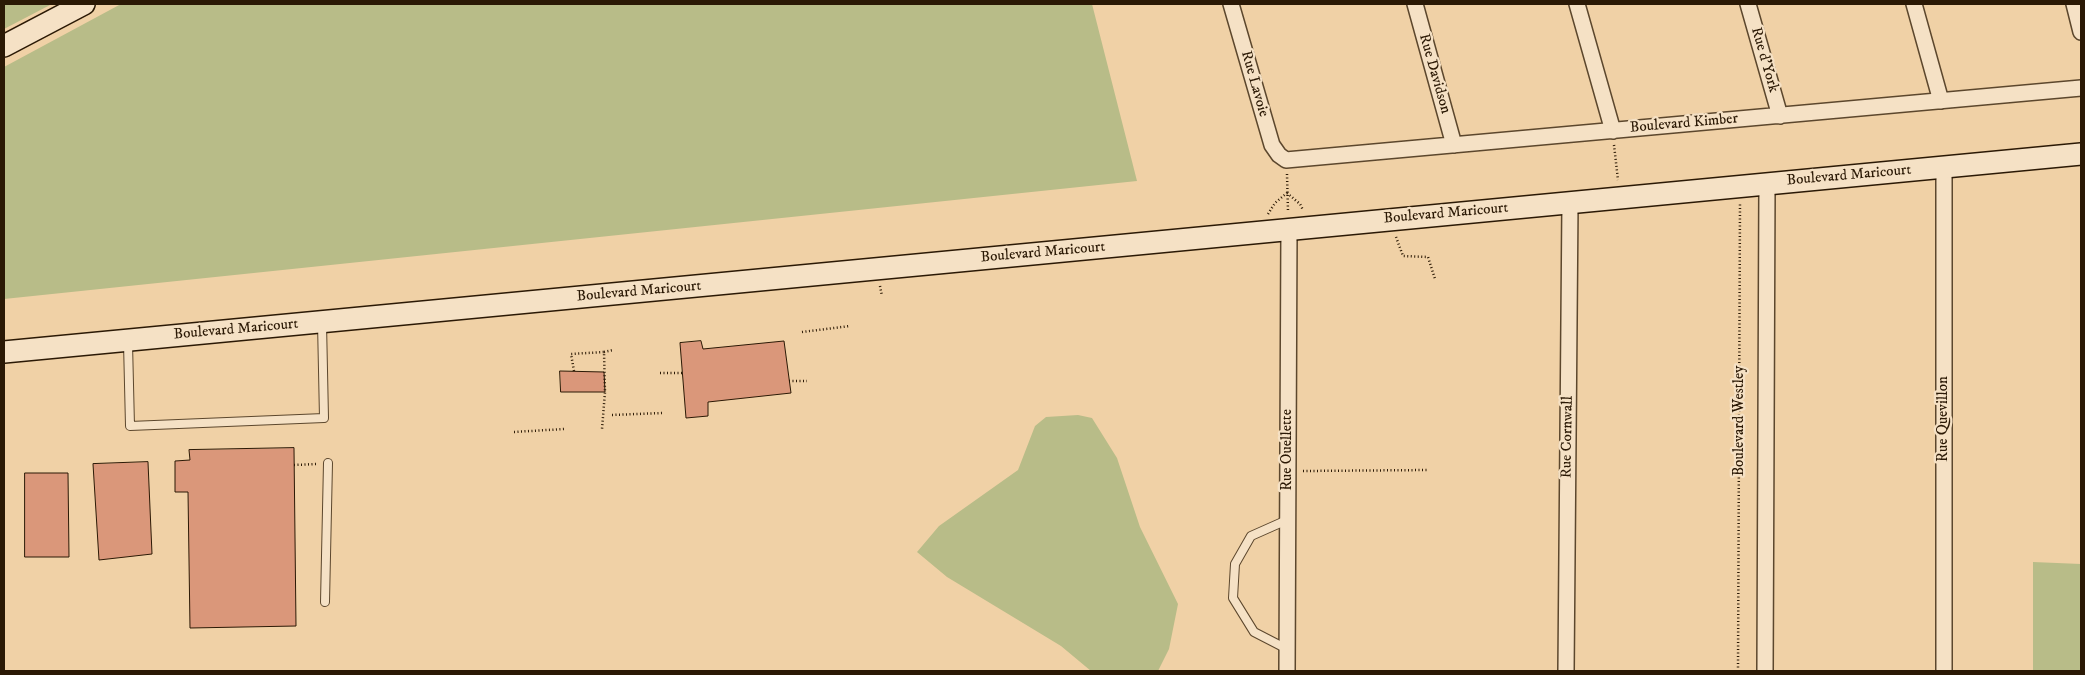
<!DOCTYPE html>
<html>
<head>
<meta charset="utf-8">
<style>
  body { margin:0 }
  #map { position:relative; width:2085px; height:675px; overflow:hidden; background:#f0d1a6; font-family:"IM FELL DW Pica",serif }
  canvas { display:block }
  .frame { position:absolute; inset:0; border:5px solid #2b1905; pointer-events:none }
</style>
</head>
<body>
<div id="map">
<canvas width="2085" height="675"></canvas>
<div class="frame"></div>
</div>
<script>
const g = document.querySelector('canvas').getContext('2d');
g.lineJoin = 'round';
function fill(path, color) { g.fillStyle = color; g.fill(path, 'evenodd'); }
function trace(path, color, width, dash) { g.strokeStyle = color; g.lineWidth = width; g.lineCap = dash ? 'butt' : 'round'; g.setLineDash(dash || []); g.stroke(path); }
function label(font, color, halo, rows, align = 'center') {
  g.font = font + ' "IM FELL DW Pica",serif'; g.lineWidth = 4.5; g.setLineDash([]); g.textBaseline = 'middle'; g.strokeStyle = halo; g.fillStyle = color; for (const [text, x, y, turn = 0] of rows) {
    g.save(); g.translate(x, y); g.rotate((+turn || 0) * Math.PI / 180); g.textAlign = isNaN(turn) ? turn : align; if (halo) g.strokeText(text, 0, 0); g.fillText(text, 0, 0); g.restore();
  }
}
const green = new Path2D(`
  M4,4h48l-48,25z
  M121,4h971l45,177 -1133,118v-232z
  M1078,415l14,3 25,40 23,69 38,77 -9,45 -11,22h-67l-30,-25 -114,-69 -30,-25 22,-26 79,-56 17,-44 11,-9z
  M2033,562l48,2v107h-48z`);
const building = new Path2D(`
  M701,341l2,8 81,-8 7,52 -83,9v14l-22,2 -6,-75z
  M560,371l44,1 1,20h-44z
  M294,448l2,178 -106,2 -2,-136h-13v-31l15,-1 -1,-10z
  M148,462l4,92 -53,6 -6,-96z
  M25,473h43l1,84h-44z`);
const path = new Path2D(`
  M1614,145l4,35
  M1287,174l1,37
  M1287,193l13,11 3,6
  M1268,214l7,-11 12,-10
  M1396,237l7,19 25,1 7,22
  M880,286l2,10
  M802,332l48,-6
  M604,352l9,-2
  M574,371l-3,-17 33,-2 1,40 -3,37
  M660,373h22
  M789,381h18
  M612,415l50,-2
  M514,432l50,-3
  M294,465l23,-1
  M1303,471l126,-1
  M1738,671l2,-468`);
const lane = new Path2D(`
  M128,343l2,83 194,-8 -2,-95
  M325,602l3,-139
  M1287,649l-33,-17 -21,-34 2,-34 16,-28 36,-16`);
const street = new Path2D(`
  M1231,4l41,141 7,10 7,5 795,-72
  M1415,4l39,141
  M1577,4l36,127
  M1748,4l32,112
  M1914,4l27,97
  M2074,4l7,28
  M1287,671l2,-442
  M1566,671l4,-468
  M1765,671l2,-487
  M1944,671v-504`);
const secondary = new Path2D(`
  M4,46l80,-42
  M4,352l2077,-198`);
const streetNames = [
  ["Rue d'York",1764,60,74],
  ["Rue Davidson",1434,74,74],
  ["Rue Lavoie",1254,84,74],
  ["Boulevard Kimber",1684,124,-5],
  ["Boulevard Maricourt",1849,176,-5],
  ["Boulevard Maricourt",1446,214,-5],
  ["Boulevard Maricourt",1043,253,-5],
  ["Boulevard Maricourt",639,292,-5],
  ["Boulevard Maricourt",236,330,-5],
  ["Rue Quevillon",1944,419,-90],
  ["Boulevard Westley",1740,421,-90],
  ["Rue Cornwall",1568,437,-89],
  ["Rue Ouellette",1288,450,-90]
];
fill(green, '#b8bc88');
fill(building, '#da977a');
trace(building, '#2b1905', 1);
trace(lane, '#5c472d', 10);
trace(street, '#5c472d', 18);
trace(secondary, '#2b1905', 24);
trace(path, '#2b1905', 2.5, [1, 2.5]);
trace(lane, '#f5e1c5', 8);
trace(street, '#f5e1c5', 15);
trace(secondary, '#f5e1c5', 21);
label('15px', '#2b1905', '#f5e1c5', streetNames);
</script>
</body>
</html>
